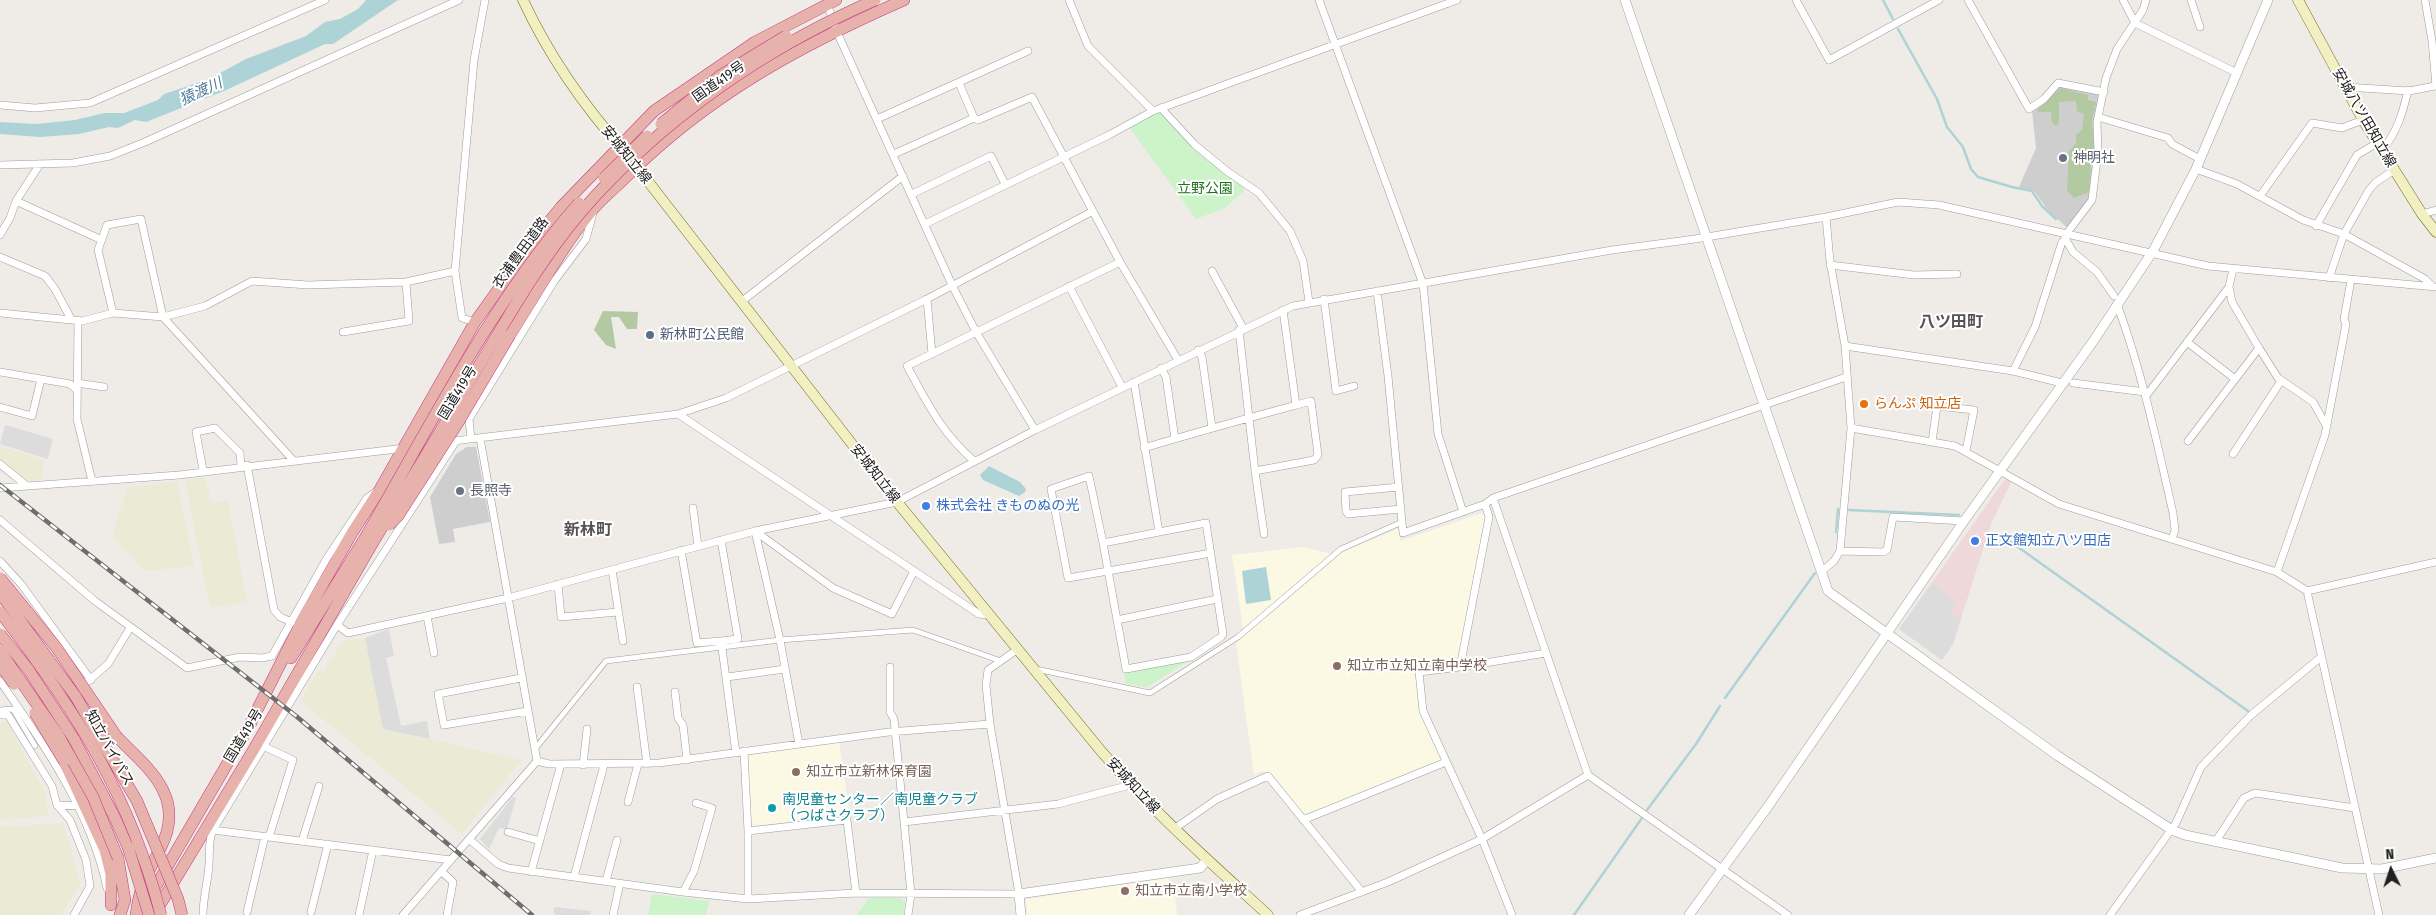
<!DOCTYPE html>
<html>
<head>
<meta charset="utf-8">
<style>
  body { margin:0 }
  #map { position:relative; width:2436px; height:915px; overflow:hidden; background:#efebe7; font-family:"Fira Sans Condensed",sans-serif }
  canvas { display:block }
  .north { position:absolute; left:2366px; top:845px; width:50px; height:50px; -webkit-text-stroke:4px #fff; paint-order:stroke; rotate:356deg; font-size:14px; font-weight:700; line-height:20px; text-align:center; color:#202020 }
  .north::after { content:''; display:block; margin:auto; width:18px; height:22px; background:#202020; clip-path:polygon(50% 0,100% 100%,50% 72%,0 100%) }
</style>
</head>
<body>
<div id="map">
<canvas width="2436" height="915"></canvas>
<div class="north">N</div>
</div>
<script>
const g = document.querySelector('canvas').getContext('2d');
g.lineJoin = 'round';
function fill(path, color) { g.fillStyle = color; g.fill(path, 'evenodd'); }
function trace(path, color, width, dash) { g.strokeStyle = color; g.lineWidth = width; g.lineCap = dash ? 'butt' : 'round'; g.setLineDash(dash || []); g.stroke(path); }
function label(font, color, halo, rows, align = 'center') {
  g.font = font + ' "Fira Sans Condensed","Noto Sans JP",sans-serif'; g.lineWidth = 4; g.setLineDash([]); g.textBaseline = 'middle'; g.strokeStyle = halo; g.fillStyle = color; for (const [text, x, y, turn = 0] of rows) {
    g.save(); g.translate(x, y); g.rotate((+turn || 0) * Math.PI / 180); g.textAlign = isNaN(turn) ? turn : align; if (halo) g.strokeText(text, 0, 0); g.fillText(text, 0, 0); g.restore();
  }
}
const commercial = new Path2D(`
  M2005,479l6,3 -20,42 -38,120 -11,16 -43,-31z`);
const education = new Path2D(`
  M1482,513l4,3 -28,144 -2,4 -41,5 6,45 21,47 -138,55 -40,-45 -10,4 -18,-132 107,-91 56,-24 1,13z
  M1302,547l30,7 -89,75 -11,-74z
  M839,742l11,73 -98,11 -2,-3 -3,-66 2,-3z
  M1168,878l6,6 3,31h-150l-1,-16z`);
const religious = new Path2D(`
  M2059,86l40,9 -8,102 -22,29h-4l-18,-17 -12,-17 -16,-5 17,-39 -4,-37z
  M467,447h9l14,75 -37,7 2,13 -16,2 -9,-47 26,-43z`);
const farmland = new Path2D(`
  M0,446l44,14 -3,20 -15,1 -26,-20z
  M205,477l7,26 16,-2 19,102 -37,4 -25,-127z
  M177,481l17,85 -49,5 -33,-35 15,-48z
  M365,638l18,91 138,31 -59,74 -161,-133 18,-32 5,2 19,-30z
  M6,721l39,71 3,24 -48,4v-98z
  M63,823l18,61 -20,31h-61v-88z`);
const forest = new Path2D(`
  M2061,88l27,7v5l8,2 -4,19 2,31 -3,11 -2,29 -15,6 -7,-7 2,-40 7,-8v-8l6,-5 2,-16 -7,-3 -1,-10 -17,1v21l-3,3 -4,-3 -1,-11h-12l-2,-2z
  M603,311l35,1 -1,17h-10l-8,-12h-8l5,32 -10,-4 -12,-15z`);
const park = new Path2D(`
  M1160,111l34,37 50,38v5l-19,17 -29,11 -67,-92z
  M1190,660l-43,27 -21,-3 -2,-12z
  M652,894l57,7 -3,14h-58z
  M869,898h31l5,4 -2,13h-46z`);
const parking = new Path2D(`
  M5,425l48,14 -5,20 -48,-15z
  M1932,584l24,17 -5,14 10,4 -8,25 -11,16 -43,-31z
  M389,629l5,27 -8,2 15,68 26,-5 3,18 -47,-10 -18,-91z
  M513,797l3,1 -9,31 -8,-1 -10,21 -9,-10z
  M555,907l36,4 -1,4h-33l-4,-3z`);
const water = new Path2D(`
  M366,0h32l-65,44h-8l-101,47 -78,31 -11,-2 -17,8 -9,-1 -30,7 -39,3 -40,-3v-12l36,2 39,-4 29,-7h20l34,-13 6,-6 45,-15 37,-20 60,-23 19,-14 15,-3 18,-10z
  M989,466l31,16 6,7 -1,3 -6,4 -36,-16 -3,-5z
  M1266,567l5,33 -25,4 -4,-33z`);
const stream = new Path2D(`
  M1883,0l10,19
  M1898,29l39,70 10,28 16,20 8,22 7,8 34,10 20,4 10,15 14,13
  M1849,510l110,5
  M1836,532l2,-23
  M2001,535l247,176
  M1725,698l90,-125
  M1647,810l49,-66 24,-38
  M1574,915l68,-97`);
const pedestrian = new Path2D(`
  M1036,669l114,24 88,-56 103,-88 61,-27
  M0,710l13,-1 22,37
  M535,749l71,-88 174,-21 133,-10 88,31`);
const minor = new Path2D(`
  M1069,0l19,46 65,65
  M1319,0l104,284 15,150 25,78
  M1796,0l33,60 110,-60
  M1968,0l61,109 15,-10 14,-16 46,9
  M2123,0l12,23 102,50
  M2191,0l9,27
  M2425,0l7,41 4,45
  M827,3l9,27 116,255 24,47 59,98
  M959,83l15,35
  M2346,87l63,4 26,-5
  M0,105l35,3 55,-5 235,-103
  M1161,108l34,37 33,27 31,21 31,38 13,30 6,41
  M2098,117l70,21 4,6 28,15
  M877,119l151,-68
  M2382,150c15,-17 21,-38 26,-60
  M894,154l80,-36 4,2 54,-23 88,165 58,98
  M0,165l73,-2 37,-7 35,-14 314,-142
  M2196,169l41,15 66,36 41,14 81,45 8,8
  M912,194l79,-38 14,28
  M2260,196l52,-73 30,5 21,-8
  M16,201l86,39
  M2422,214l14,-4
  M1826,217l4,44 15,85 6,82 104,18 104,58 218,68 30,19 72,324
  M925,224l184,-89 44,-24 304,-111
  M2316,226l41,-71 20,-12
  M2067,233l25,-33 6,-48 -1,-30 9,-44 11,-29 26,-39 3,-10
  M0,235l10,-17 6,-17 24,-37
  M2065,238l8,14 24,20 17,24
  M0,257l45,19 10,13 16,30
  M1830,265l84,10 43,-1
  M2233,269l-4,18 3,15 27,46 19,30 35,24 14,25
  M1212,271l31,57
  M2329,278l15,-44 25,-44 6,-7 19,-13
  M1069,286l53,101
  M1377,291l11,85 15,157 82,-29 8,-6 353,-121
  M927,299l5,55
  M1324,299l12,92 18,-5
  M741,302l162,-126
  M2117,304c25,68 40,138 56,209l2,17 -3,9
  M1283,310l13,95
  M0,313l82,8 31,-8 50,4 42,-11 47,-25 56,4 98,-3 49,-11
  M113,313l-15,-63 9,-25 34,-6 22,98 130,143
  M78,320l-1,99 15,62
  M475,322l-13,-4 -7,-47 19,-211 11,-60
  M343,332l66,-11 -3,-39
  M2187,342l48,37
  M1845,346l168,25 49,12
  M1198,350l4,7 10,71
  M1161,368l5,9 9,62
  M2013,371l22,-44 27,-85 3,-1
  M0,372l70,12 7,6
  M1134,382l25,150 47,-9 17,111 -2,3 -30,20 -65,12 -23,-126 56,-11
  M77,383l27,4
  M2073,383l72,9
  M2146,396l83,-109
  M0,407l32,9 9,-37
  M678,414l301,200 10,1
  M480,438l57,323
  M471,439l-2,-20 86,-139 31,-41 7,-26
  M2188,441l71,-93
  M445,442l233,-28 48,-16 201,-99 166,-88
  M1932,442l5,-36 37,4 -8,41
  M1144,448c56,-17 112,-32 167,-47l7,54 -4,5 -59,11 -16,-141
  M2233,454l48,-73
  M974,461c-33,-29 -46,-57 -67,-95l213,-104
  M0,464l27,22
  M247,465l27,145 6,7 12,5
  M203,470l-7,-38 19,-4 25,25 1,13
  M1255,471l9,63
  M1399,487l-54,5 1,19 2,3 53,-5
  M0,488l179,-13 226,-27
  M1493,498l95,277 200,140
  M1485,504l4,13 -29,150 -41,5 4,39 59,128 30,76
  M693,508l5,38
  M0,520l95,81 92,67 53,-11 22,1 10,-2 55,-98 40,-60 7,-5
  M755,531l25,109 19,104
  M755,531l78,57 59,26 22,-43
  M721,540l17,99 -17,2
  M1103,543l-14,-67 -38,13 17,89 143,-25
  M681,550l16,93 24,-2 15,112
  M1840,551l43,1 4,-2 6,-33 71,4
  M0,561l21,23 70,96
  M612,570l11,71
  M1822,571l12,-10 6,-10 11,-123
  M2277,572l48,-137 21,-111 -2,-5 7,-39
  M558,584l3,33 57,-5
  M2307,591l129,-29
  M427,616l7,37
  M1117,620l100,-21
  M337,625l11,8 160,-35 247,-67 142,-29 138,-72 258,-124 319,-56 83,-11 131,-22 72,-15 41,3 269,61 228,21
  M890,667v45l4,7 17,175 -3,21
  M1460,667l86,-14
  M727,677l58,-8
  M521,678l-83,16 6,31 84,-14
  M0,681c44,63 91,131 107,207
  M87,682l21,-18 22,-36
  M637,687l10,77
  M675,692l3,26 5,7 4,35
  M0,715h8l44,71 5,19 13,15 16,40 4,26 -16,29
  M263,746l30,14 -24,77
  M744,751l4,80v68
  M537,761l12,3 110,-1 230,-31 101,-8
  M583,765l4,-36
  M628,802l10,-38
  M57,805l21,1
  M1303,820l143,-58
  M904,822l154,-18 72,-19
  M1174,829l43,-30 51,-23 94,116
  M213,830l238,30
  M748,831l99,-11 9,73
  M508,832l32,9
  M469,839l29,25 10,4 175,24 65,7 108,-6 163,1 -29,-170 -4,-39 2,-15 30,-21
  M302,841l17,-55
  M2216,841l28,-43 11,-5 100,15
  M441,871l12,11 -6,33
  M531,872l30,-108
  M574,877l30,-112
  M606,881l11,-41
  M683,892l11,-21 18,-63 -16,-5
  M247,912l18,-76
  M311,912l17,-68
  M203,915c0,-18 5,-33 6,-51 1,-12 -1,-23 4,-34l124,-205 119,-184
  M359,915l14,-65
  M403,915l134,-154
  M613,915l7,-32
  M1300,915l88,-33 94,-43 106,-64
  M2110,915l66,-92 25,-56 49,-51 71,-59`);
const tertiary = new Path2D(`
  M1625,0l203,591 4,3 226,162 114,74 13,5 157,33 40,1 54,-11
  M1021,915l-2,-21 181,-26 6,-7
  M1689,915l80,-110 195,-284 128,-178 61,-92 43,-82 72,-169`);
const secondary = new Path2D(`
  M523,0c26,56 60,105 101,151
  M2298,0l65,120 59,94 14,18
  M633,162l264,340 204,249c51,60 109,111 167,164`);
const trunk = new Path2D(`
  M510,335c27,-42 52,-89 84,-127 10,-11 22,-21 33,-32 82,-81 172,-130 277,-176
  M291,658l74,-120
  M248,728l55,-109 49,-86 27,-42 96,-169 55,-77 31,-38 93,-96 101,-69 81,-42
  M117,737c32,32 69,60 44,110 -13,25 -22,40 -25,68
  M74,739l41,79 13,29
  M64,761l41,89 6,24v31
  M118,858l7,42 -5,15
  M155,913l99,-164 118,-205
  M139,915l112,-192`);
const rail = new Path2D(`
  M0,485l296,231 236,199`);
const trunkBridge = new Path2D(`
  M661,124l59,-48 66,-40
  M604,178l43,-42
  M389,525l9,-9 61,-95 51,-86
  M365,538c65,-112 128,-238 214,-335
  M372,544c32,-53 65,-106 96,-160 35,-58 69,-120 113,-172 80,-92 182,-163 294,-212
  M0,578l56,69 61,90
  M0,593l76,104 31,53 30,51 41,98 4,16
  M0,612c75,97 130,183 161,303
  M0,634l28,35 46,70
  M0,651l58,84 35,62 25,61
  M0,665l14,19
  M35,713l29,48
  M128,847l21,68`);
const markers = [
  [2063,158,5,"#6b7280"],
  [650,335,5,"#5c6f8a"],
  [1864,404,5,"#e8710a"],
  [460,491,5,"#6b7280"],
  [926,506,5,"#3f7fe0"],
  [1975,541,5,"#3f7fe0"],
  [1337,666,5,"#8d6e63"],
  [796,772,5,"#8d6e63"],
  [772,808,5,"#0f9aa8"],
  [1125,891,5,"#8d6e63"]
];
const streetNames = [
  ["国道419号",719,82,-35],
  ["安城八ツ田知立線",2364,118,60],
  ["安城知立線",626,155,51],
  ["衣浦豊田道路",521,253,-54],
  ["国道419号",458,393,-59],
  ["安城知立線",875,474,52],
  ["国道419号",244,736,-59],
  ["知立バイパス",109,748,61],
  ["安城知立線",1133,786,47]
];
const worshipNames = [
  ["神明社",2073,158],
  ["長照寺",470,491]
];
const parkNames = [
  ["立野公園",1205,189]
];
const serviceNames = [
  ["新林町公民館",660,335]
];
const foodNames = [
  ["らんぷ 知立店",1874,404]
];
const shopNames = [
  ["株式会社 きものぬの光",936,506],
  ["正文館知立八ツ田店",1985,541]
];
const educationNames = [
  ["知立市立知立南中学校",1347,666],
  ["知立市立新林保育園",806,772],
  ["知立市立南小学校",1135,891]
];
const cultureNames = [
  ["南児童センター／南児童クラブ",782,800],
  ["（つばさクラブ）",782,816]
];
const waterNames = [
  ["猿渡川",201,92,-25]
];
const quarterNames = [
  ["八ツ田町",1951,323],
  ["新林町",588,531]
];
fill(commercial, '#eed8da');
fill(education, '#fbf9e4');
fill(religious, '#cecece');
fill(farmland, '#ebead5');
fill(forest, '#b2c9a1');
fill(park, '#ccf3ca');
fill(parking, '#dcdcdc');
fill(water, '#add3d7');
trace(stream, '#add3d7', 2.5);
trace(pedestrian, '#9d9d9d', 6);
trace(minor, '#9d9d9d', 8);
trace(tertiary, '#9d9d9d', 10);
trace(secondary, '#6b6a12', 11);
trace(trunk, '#c73a7c', 12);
trace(pedestrian, '#fff', 5);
trace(minor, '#fff', 7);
trace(tertiary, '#fff', 9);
trace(secondary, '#f2efc2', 10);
trace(trunk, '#e7b1ac', 11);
trace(rail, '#6e6e6e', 4.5);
trace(rail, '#fff', 2.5, [8]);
trace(trunkBridge, '#c73a7c', 12, []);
trace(trunkBridge, '#e7b1ac', 11);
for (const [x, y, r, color] of markers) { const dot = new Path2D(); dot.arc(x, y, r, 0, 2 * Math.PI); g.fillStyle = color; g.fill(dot); trace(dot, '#fff', 2); }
label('14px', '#202020', '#fff', streetNames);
label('14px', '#5b616d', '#fff', worshipNames, 'left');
label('14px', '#1c7219', '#fff', parkNames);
label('14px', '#4e5e75', '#fff', serviceNames, 'left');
label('14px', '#c56008', '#fff', foodNames, 'left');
label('14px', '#366cbe', '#fff', shopNames, 'left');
label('14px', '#785e54', '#fff', educationNames, 'left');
label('14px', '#0d838f', '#fff', cultureNames, 'left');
label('italic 15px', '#507b96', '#fff', waterNames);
label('bold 16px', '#535353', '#fff', quarterNames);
</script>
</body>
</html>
